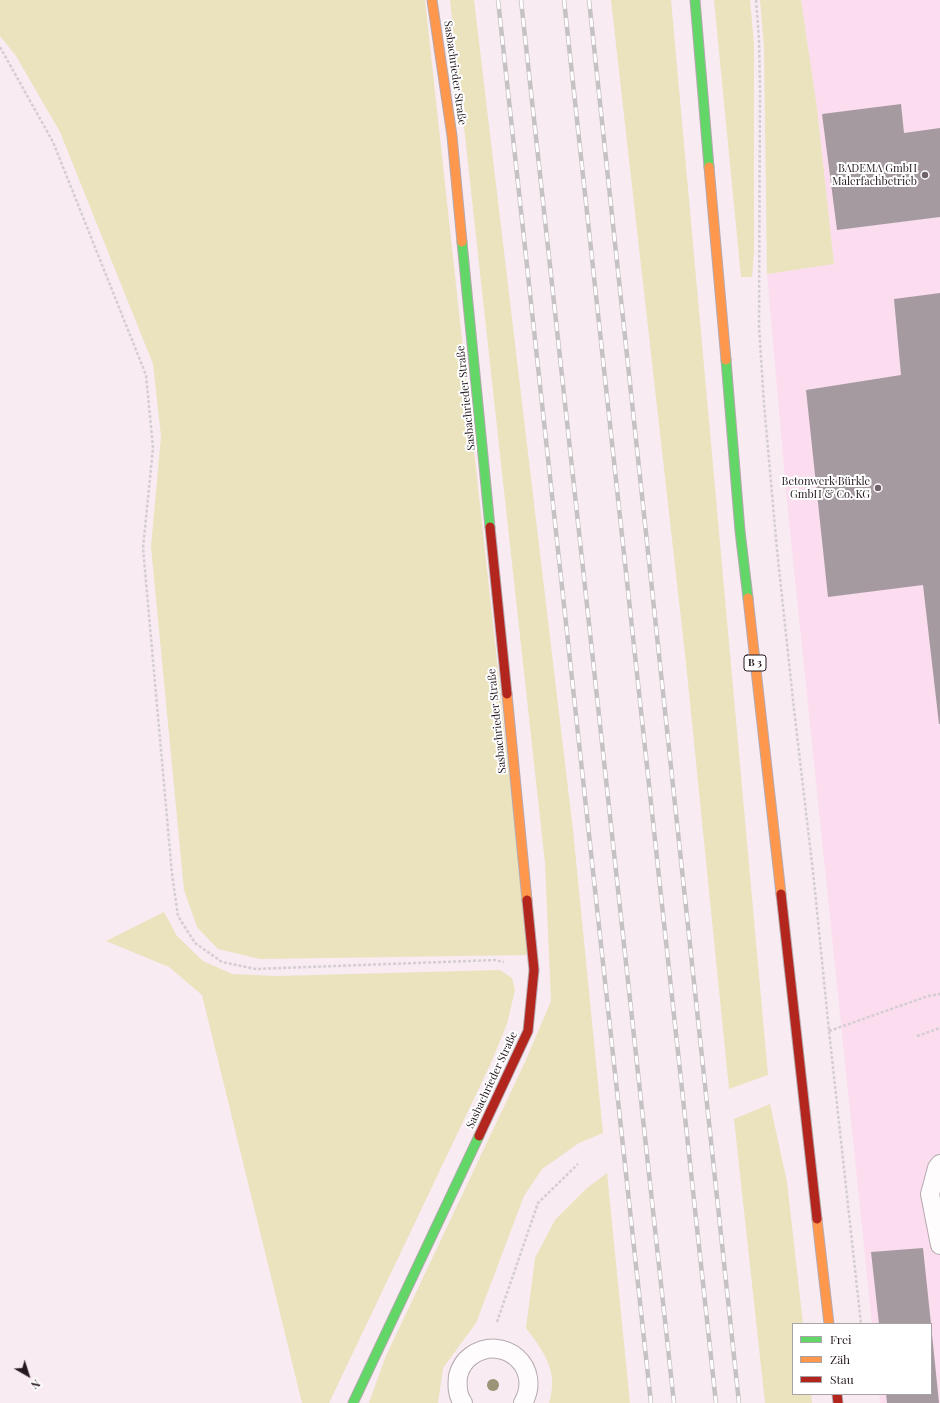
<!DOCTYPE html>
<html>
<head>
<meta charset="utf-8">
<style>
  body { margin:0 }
  #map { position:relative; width:940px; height:1403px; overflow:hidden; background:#f8ebf2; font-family:"Playfair Display",serif }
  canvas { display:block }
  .legend { position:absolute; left:792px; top:1323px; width:140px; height:72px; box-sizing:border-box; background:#fff; border:1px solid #a8a3a6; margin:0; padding:5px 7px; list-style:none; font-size:12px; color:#251820 }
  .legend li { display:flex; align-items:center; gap:8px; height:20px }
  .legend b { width:20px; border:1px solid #a8a3a6 }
  .north { position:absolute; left:8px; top:1355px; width:40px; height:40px; -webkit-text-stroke:3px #fff; paint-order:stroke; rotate:141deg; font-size:11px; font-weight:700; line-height:16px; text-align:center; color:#251820 }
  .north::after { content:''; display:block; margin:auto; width:14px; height:18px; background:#251820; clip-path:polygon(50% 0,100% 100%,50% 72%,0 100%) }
</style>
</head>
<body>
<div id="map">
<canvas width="940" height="1403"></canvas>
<ul class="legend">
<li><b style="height:5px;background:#63d668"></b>Frei</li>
<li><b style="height:5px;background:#ff974d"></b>Zäh</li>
<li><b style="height:5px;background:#b3261e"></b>Stau</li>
</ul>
<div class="north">N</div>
</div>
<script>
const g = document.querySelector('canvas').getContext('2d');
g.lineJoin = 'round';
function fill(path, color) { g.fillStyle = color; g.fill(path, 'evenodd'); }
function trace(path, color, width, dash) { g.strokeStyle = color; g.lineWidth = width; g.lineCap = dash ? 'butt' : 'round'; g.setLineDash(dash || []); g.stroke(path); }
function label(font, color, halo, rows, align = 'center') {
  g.font = font + ' "Playfair Display",serif'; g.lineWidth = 4; g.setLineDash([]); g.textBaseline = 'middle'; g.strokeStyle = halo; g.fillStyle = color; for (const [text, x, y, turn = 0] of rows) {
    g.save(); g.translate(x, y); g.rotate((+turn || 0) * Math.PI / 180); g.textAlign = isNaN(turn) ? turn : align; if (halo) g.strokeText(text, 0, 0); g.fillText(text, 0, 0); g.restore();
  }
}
const built = new Path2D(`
  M801,0h139v1403h-60l-1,-9h52v-70h-59l-85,-822 -20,-228 67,-10 -17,-156z`);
const green = new Path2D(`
  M0,0h425l104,955 -269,4 -42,-10 -21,-22 -13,-37 -33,-343 10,-111 -8,-72 -93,-232 -44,-76 -16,-20z
  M450,0h24l99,830 30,303 -24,10 -37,26 -18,27 -48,127 -33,45 -5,35h-69l16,-45 140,-296 26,-61 -6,-138z
  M611,0h60l97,1075 -39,14 -43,-426z
  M714,0h36l4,44v208l-2,25h-11z
  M760,0h41l16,108 17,156 -67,10 -3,-227z
  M164,912l13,24 26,25 29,13 45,2 223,-6 12,8 3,12 -8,34 -16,39 -162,340h-27l-100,-408 -33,-28 -63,-26z
  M770,1104l17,78 16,142h-10v70h18l1,9h-47l-31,-284z
  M607,1173l23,230h-81c10,-32 -5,-51 -23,-75l9,-70 20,-38 32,-32z`);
const building = new Path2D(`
  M901,104l3,29 36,-5v89l-103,13 -15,-116z
  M940,293v431h-1l-16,-139 -95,12 -22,-207 95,-15 -7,-76z
  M923,1248l8,76h-52l-8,-72z
  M931,1334h1l7,69h-52l-1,-9h45z`);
const path = new Path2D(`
  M756,0l3,39 1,49 -1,238 5,78 13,146 17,159 20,172 15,150 32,293
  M0,47l53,95 93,233 7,73 -10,100 29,326 6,42 17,27 27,19 34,7 239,-9 9,2
  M829,1031l99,-35 12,-2
  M917,1036l23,-8
  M497,1322l41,-119 40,-39`);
const lane = new Path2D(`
  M940,1164l-3,4 -7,26 10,51
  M463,1403c-6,-8 -6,-17 -5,-27 2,-8 6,-15 13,-20 33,-23 72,12 52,47`);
const fast = new Path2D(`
  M695,0l14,167
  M462,242l28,285
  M726,360l14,171 8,67
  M353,1403l126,-267`);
const slow = new Path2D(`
  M432,0l20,136 10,106
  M709,167l17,193
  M748,598l33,296
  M507,694l20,206
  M817,1219l12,105`);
const jam = new Path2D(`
  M490,527l17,167
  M781,894l36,325
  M479,1136l49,-105 6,-61 -7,-70
  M837,1394l1,9`);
const rail = new Path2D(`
  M498,0l153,1403
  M521,0l153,1403
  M564,0l152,1403
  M589,0l150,1403`);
const trees = [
  [493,1385]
];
const markers = [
  [925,175,4,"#6f626a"],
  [878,488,4,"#6f626a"]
];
const shields = [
  [755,663,22]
];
const shieldNames = [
  ["B 3",755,663]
];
const streetNames = [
  ["Sasbachrieder Straße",455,73,82],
  ["Sasbachrieder Straße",466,398,-96],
  ["Sasbachrieder Straße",497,721,-96],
  ["Sasbachrieder Straße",492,1080,-65]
];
const poiNames = [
  ["BADEMA GmbH",917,169],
  ["Malerfachbetrieb",917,182],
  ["Betonwerk Bürkle",870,482],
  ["GmbH & Co. KG",870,495]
];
fill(built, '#fbddef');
fill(green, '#eae3be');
fill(building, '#a69aa1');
trace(lane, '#b5a9b0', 20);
trace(fast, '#b5a9b0', 11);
trace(slow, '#b5a9b0', 11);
trace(jam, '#b5a9b0', 11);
trace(path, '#d4ced2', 2.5, [3, 2]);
trace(lane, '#fefcfd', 18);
trace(fast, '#63d668', 9);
trace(slow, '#ff974d', 9);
trace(jam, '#b3261e', 9);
trace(rail, '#c6c2c4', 4.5);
trace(rail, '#fff', 3, [9]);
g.fillStyle = '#9c9477';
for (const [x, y] of trees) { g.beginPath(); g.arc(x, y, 6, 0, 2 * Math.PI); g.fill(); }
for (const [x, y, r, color] of markers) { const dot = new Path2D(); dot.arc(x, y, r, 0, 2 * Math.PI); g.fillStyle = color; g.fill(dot); trace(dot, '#fff', 1.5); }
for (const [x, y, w] of shields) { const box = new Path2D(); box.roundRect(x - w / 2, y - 8, w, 16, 3); g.fillStyle = '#fff'; g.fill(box); trace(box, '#251820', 1); }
label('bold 10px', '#251820', null, shieldNames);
label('11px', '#251820', '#fff', streetNames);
label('11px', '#251820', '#fff', poiNames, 'right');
</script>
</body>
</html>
